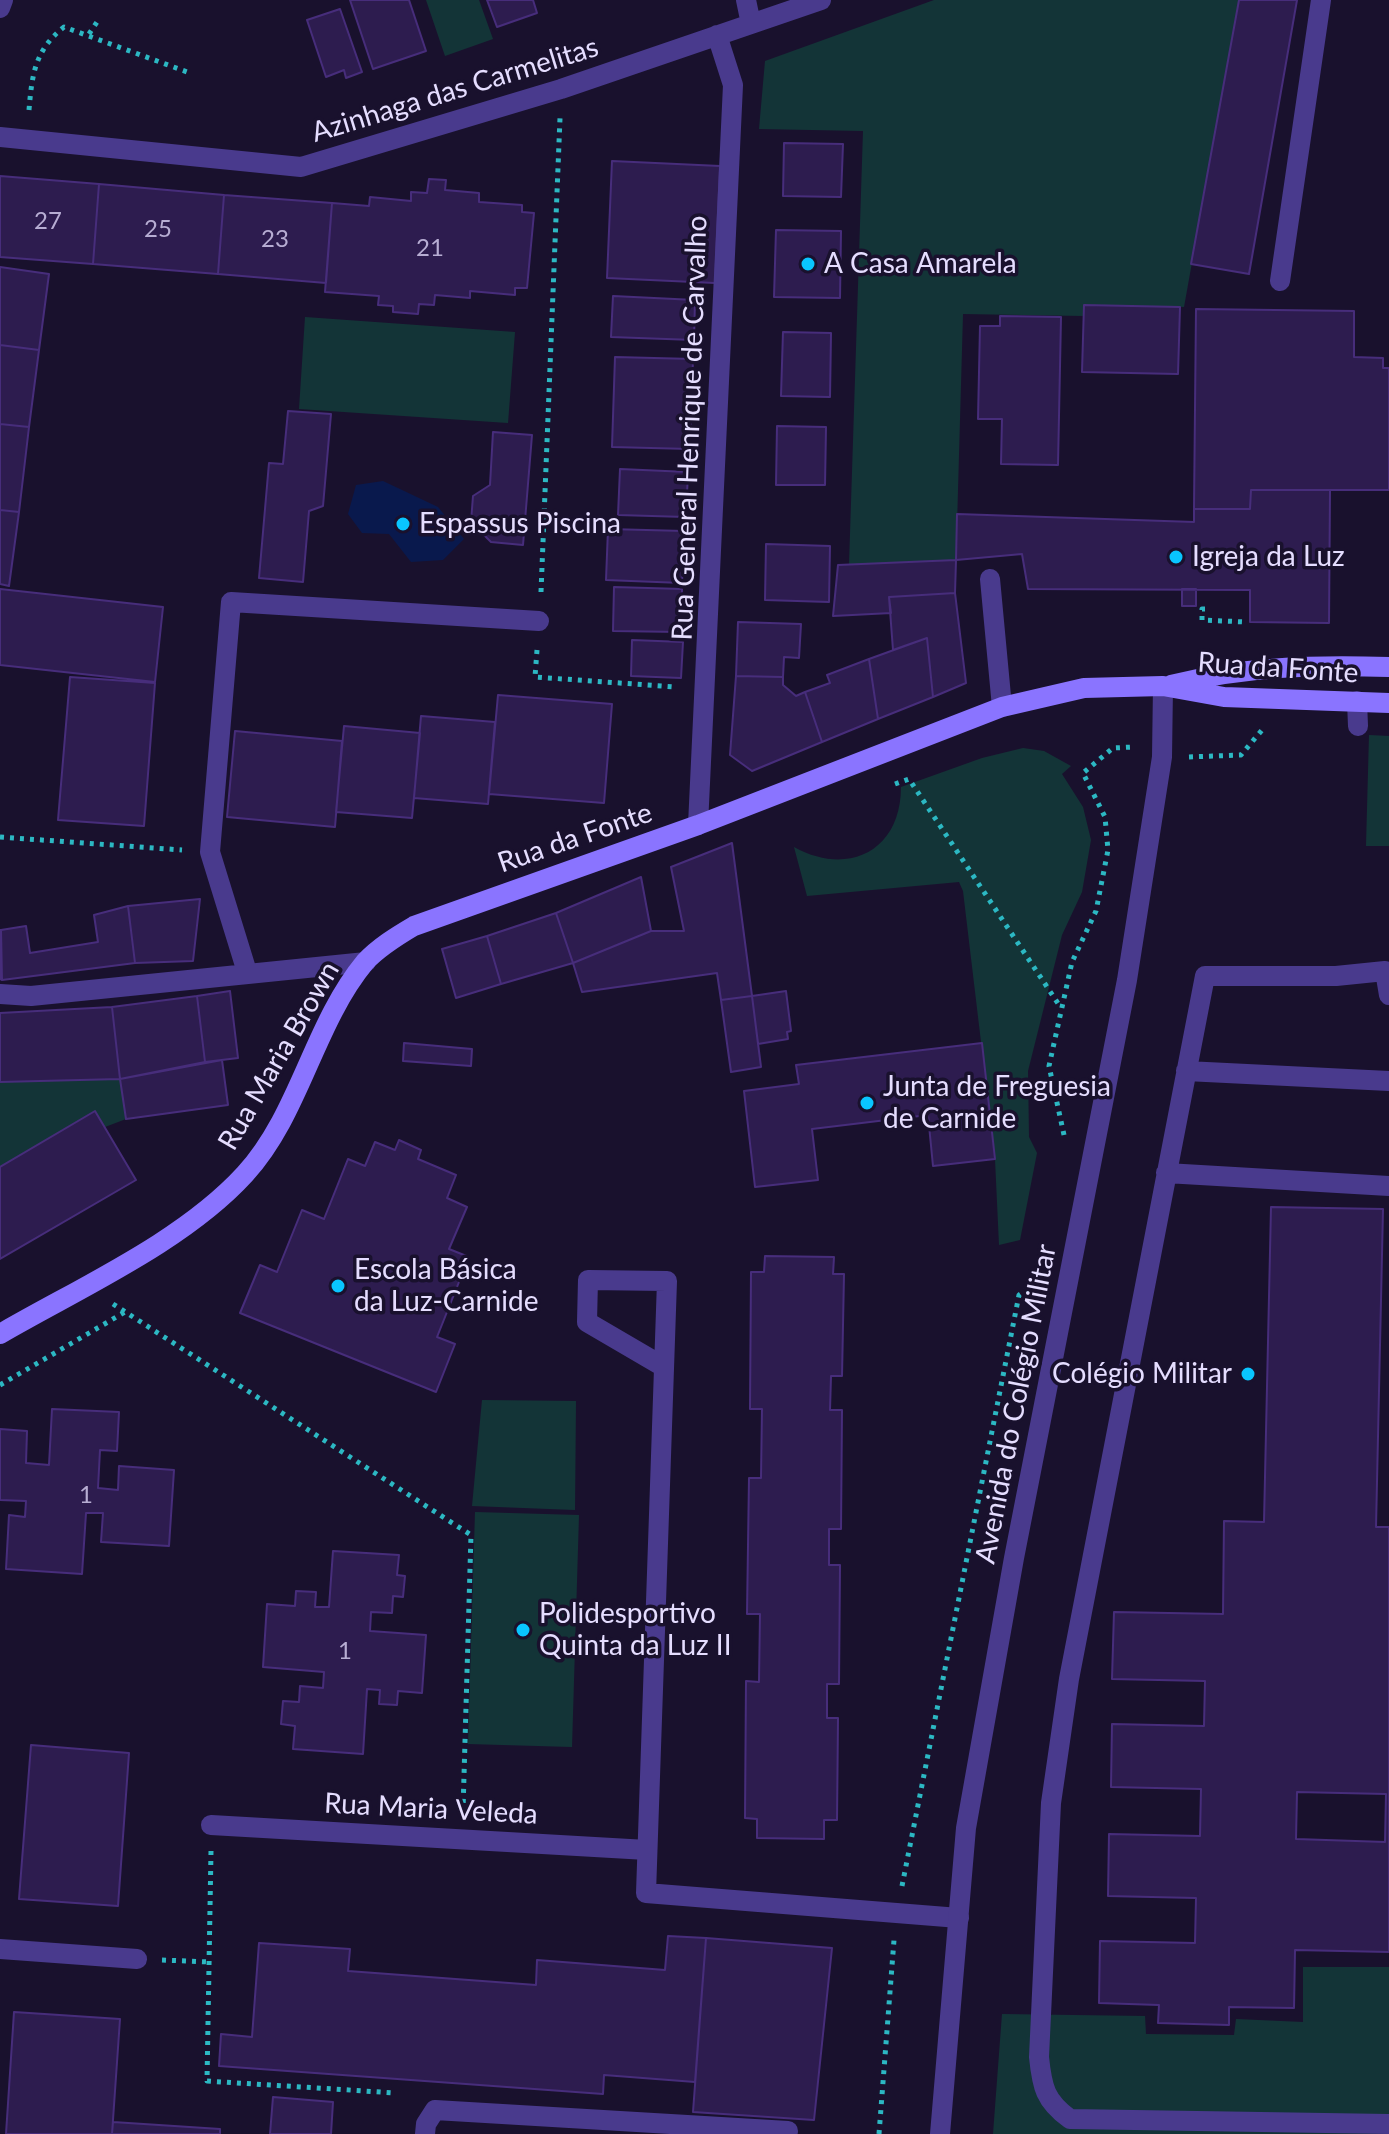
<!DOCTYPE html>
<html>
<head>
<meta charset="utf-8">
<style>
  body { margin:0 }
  canvas { display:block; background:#19112d }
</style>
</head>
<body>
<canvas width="1389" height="2134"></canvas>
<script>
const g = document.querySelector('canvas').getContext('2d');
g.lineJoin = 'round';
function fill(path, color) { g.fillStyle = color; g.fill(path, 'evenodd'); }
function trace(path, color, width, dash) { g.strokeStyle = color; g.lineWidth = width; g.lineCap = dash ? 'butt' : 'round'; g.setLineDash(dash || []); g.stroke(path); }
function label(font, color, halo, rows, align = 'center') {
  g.font = font + ' Lato,sans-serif'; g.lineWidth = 7; g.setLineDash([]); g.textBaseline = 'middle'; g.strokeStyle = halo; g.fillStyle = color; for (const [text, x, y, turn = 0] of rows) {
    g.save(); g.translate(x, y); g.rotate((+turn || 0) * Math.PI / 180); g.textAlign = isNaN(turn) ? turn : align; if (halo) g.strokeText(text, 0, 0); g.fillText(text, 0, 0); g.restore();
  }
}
const green = new Path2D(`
  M426,0h53l14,39 -48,17z
  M934,0h305l-55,307 -99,-2 -1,11 -121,-2 -7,246 -107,5 14,-434 -104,-2 6,-68z
  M305,317l210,15 -7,91 -209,-14z
  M1369,735l20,1v110h-23z
  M1023,748l21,3 27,15 -9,8 21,33 8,33 -9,52 -20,43 -34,136 1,66 8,16 -17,87 -21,5 -4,-86 -32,-268 -4,-9 -152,14 -13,-49c54,30 107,4 107,-60l81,-29z
  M120,1079l6,40 -126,48v-85z
  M482,1400l94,1 -1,109 -103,-4z
  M475,1512l104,3 -7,232 -104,-3z
  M1303,1967h86v167h-396l9,-120 143,2 1,18 88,1 2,-16 67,3z`);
const water = new Path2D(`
  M383,481l55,26 26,32 -21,21 -32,2 -22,-28 -27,-1 -14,-19 8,-29z`);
const building = new Path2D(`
  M350,0h59l17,51 -53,18z
  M487,0h46l4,13 -40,14z
  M1239,0h58l-48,274 -58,-10z
  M340,9l22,63 -16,6 -2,-8 -18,7 -19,-57z
  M784,143l59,1 -2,53 -58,-1z
  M612,161l108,5 -5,117 -108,-5z
  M0,176l99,8 -6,80 -93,-7z
  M429,179l17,1 -1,10 34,3v9l43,3v7l12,1 -7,75h-12v7l-45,-4v7l-35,-3 -1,10 -15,-1 -1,10 -25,-2v-6l-15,-1 1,-9 -54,-4 7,-89 37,3 1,-9 41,4v-9l16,1z
  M99,184l125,11 -6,79 -125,-10z
  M224,195l108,8 -6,80 -108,-9z
  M776,230l65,1 -1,67 -66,-1z
  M0,267l49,7 -10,76 -39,-5z
  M613,296l82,4 -1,40 -83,-3z
  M1084,305l96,2 -2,67 -96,-2z
  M1196,309l158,2v46l29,1v10h6v122h-138l-1,19h-56z
  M1000,316l61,1 -3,148 -57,-1 1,-45h-24l2,-93h20z
  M783,332l48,1 -1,64 -49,-1z
  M0,345l39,5 -10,77 -29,-3z
  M615,357l78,2 -3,90 -78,-2z
  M288,411l43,3 -8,92 -14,5 -6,71 -44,-4 10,-115 14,1z
  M0,424l29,3 -10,85 -19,-2z
  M777,426l49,1 -1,58h-49z
  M493,432l39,3 -9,110 -32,-3 -20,-20 2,-26 17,-11z
  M620,469l68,3 -2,45 -68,-2z
  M1251,490h79l-1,133 -79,-1v-32l-222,-1 -6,-35 -66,6 1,-46 237,8v-13h56z
  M0,510l19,2 -10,74 -9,-2z
  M608,529l76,2 -2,52 -76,-3z
  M766,544l64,2 -1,56 -64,-2z
  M956,560l-1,33 -66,4 2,16 -58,3 5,-51z
  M614,587l68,2 -1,43 -68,-1z
  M0,589l163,18 -8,75 -155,-17z
  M1182,589h14v17h-14z
  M955,593l11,90 -33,14 -6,-59 -34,12 -4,-53z
  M738,622l63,2 -2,34 -15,-1 -1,20 -47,-1z
  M927,638l6,59 -55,22 -9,-60z
  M632,640l51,2 -2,36 -50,-2z
  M869,659l9,60 -56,23 -17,-50 25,-9 -3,-8z
  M736,676l47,1v8l13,11 9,-4 17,50 -70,29 -22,-16z
  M70,677l85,6 -11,143 -86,-6z
  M498,695l114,9 -8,99 -115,-9z
  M421,716l74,6 -7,82 -74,-6z
  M344,726l76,7 -8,85 -76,-6z
  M235,731l107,10 -7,86 -108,-10z
  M732,843l20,153 -31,4 -4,-27 -135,19 -9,-29 78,-32h33l-13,-64z
  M641,877l10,54 -78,32 -17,-50z
  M200,899l-7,62 -58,2 -7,-57z
  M128,906l7,57 -133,17 -1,-50 25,-4 4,27 68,-11 -4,-27z
  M556,913l17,50 -72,21 -14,-48z
  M0,930h1l1,50 -2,-1z
  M487,936l14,48 -45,14 -14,-49z
  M230,991l8,67 -33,4 -8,-66z
  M786,991l5,40 -4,1 1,7 -30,5 -6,-48z
  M197,996l8,66 -85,17 -8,-72z
  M752,996l9,71 -30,5 -10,-72z
  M112,1007l8,72 -120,3v-69z
  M404,1043l68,6 -1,17 -68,-5z
  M982,1043l13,116 -62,7 -5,-51 -116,14 6,51 -63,7 -11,-96 55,-7 -3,-19z
  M222,1060l6,45 -102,14 -6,-40z
  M95,1111l41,69 -136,79v-92z
  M399,1140l22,10 -3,9 38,16 -9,23 20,9 -18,42 20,8 -32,80 18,7 -19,48 -196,-79 20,-48 17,7 25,-62 22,9 24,-60 17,7 10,-24 20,8z
  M1271,1207l112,2 -7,318h13v425l-94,-2 -1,58 -65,-1v18l-71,-2 1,-18 -60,-2 1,-62 95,2 1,-45 -88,-2 1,-62 91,2 1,-47 -90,-2 1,-63 92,2 1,-45 -93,-2 2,-67 109,2 1,-93 40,1zM1297,1792l89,2 -1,48 -89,-3z
  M765,1256l69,1 -1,17h11l-2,102h-11l-1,34h12l-1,119h-12v36h11l-1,119h-12v34h11l-1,102h-13v19l-67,-1v-19l-12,-1 1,-137 13,1 1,-68h-13l2,-136h12l1,-69h-12l1,-137h13z
  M52,1409l67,3 -2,39 -17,-1 -2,38 20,2 1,-24 55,4 -5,76 -68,-4 2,-29h-17l-4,61 -76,-5 3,-54 16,2 1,-16 -26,-1v-71l27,2 -1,32 23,2z
  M333,1551l66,4 -2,20 8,1 -2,21 -10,-1 -1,17 -21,-1 -1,19 56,4 -4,58 -24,-2 -1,14 -18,-1 1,-14 -13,-1 -4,65 -70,-5 2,-23 -14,-2 2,-23 16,1 1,-16 23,2 1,-16 -61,-5 4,-63 28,2 1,-15 20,1 -1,15h14z
  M31,1745l98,8 -11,153 -99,-7z
  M668,1936l38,2 -11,144 -91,-7 -1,19 -384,-28 2,-32 31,3 7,-94 91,6 -2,22 188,14 1,-25 128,10z
  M706,1938l126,10 -18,172 -121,-8z
  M14,2012l106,7 -8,115h-106z
  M273,2097l60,5 -2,32h-61z
  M113,2122l107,7v5h-108z`);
const path = new Path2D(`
  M89,34l8,-12
  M29,110c3,-36 6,-60 35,-83l126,46
  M541,592l19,-474
  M1205,609h-3v11l44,2
  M537,650l-2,27 141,10
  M1189,757l52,-2 21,-25
  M895,784l14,-5 152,229
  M0,837l182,13
  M1064,1135l-15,-69 23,-104 24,-51 12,-61 -3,-33 -22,-44 30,-25 20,-1
  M113,1304l358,231 -8,275
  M0,1385l125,-73
  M211,1851l-4,230 189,12
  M902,1886l117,-591 19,-13
  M162,1960l47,2
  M879,2134l15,-194`);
const service = new Path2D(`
  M1280,281l41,-281
  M990,579l12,128
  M1357,701l1,25
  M1389,995l-4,-24 -49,5h-131l-136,703 -18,124 -12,254c3,30 6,44 31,62l319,5
  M1186,1071l203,10
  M1166,1173l223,13`);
const minor = new Path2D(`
  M746,0l5,24
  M0,8l3,-8
  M0,137l301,30 260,-78 260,-89
  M698,825l35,-740 -16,-50
  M247,972l-37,-120 21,-250 308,19
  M0,994l31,2 335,-34
  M664,1367l-77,-45 1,-42 79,1 -21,612 313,25
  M211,1825l436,25
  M0,1949l137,10
  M425,2134l1,-10 9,-14 353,21`);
const tertiary = new Path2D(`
  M940,2134l26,-306 48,-270 113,-578 35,-223 1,-71`);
const secondary = new Path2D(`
  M1171,685c74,-19 142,-20 218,-18
  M0,1334c79,-46 183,-92 245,-160 55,-60 68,-149 120,-212 14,-15 32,-26 49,-36l284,-101 304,-118 82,-19 79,-2 61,11 165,6`);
const markers = [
  [808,264,8,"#09c5ff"],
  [403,524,8,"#09c5ff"],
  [1176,557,8,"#09c5ff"],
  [867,1103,8,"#09c5ff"],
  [338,1286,8,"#09c5ff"],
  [1248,1374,8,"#09c5ff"],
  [523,1630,8,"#09c5ff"]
];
const numberNames = [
  ["27",48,221],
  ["25",158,229],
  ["23",275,239],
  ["21",430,248],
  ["1",86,1495],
  ["1",345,1651]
];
const streetNames = [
  ["Azinhaga das Carmelitas",455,90,-17],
  ["Rua General Henrique de Carvalho",690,428,-88],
  ["Rua da Fonte",1278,668,4],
  ["Rua da Fonte",575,838,-19],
  ["Rua Maria Brown",279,1056,-60],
  ["Avenida do Colégio Militar",1016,1404,-79],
  ["Rua Maria Veleda",431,1809,3]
];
const poiNames = [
  ["A Casa Amarela",824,264],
  ["Espassus Piscina",419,524],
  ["Igreja da Luz",1192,557],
  ["Junta de Freguesia",883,1087],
  ["de Carnide",883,1119],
  ["Escola Básica",354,1270],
  ["da Luz-Carnide",354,1302],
  ["Colégio Militar",1232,1374,"right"],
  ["Polidesportivo",539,1614],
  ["Quinta da Luz II",539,1646]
];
fill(green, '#133437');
fill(water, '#09194d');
fill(building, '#2d1c4f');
trace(building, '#472d7b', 2);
trace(path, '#2cb8c3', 5, [4, 6]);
trace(service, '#493a8d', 20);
trace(minor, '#493a8d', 20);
trace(tertiary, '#493a8d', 20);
trace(secondary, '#8a74ff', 20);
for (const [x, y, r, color] of markers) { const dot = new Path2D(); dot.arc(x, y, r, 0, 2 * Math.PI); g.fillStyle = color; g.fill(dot); trace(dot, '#19112d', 3); }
label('24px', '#b7add3', null, numberNames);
label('28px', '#e5ddff', '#19112d', streetNames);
label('28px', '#e5ddff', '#19112d', poiNames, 'left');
</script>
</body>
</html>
